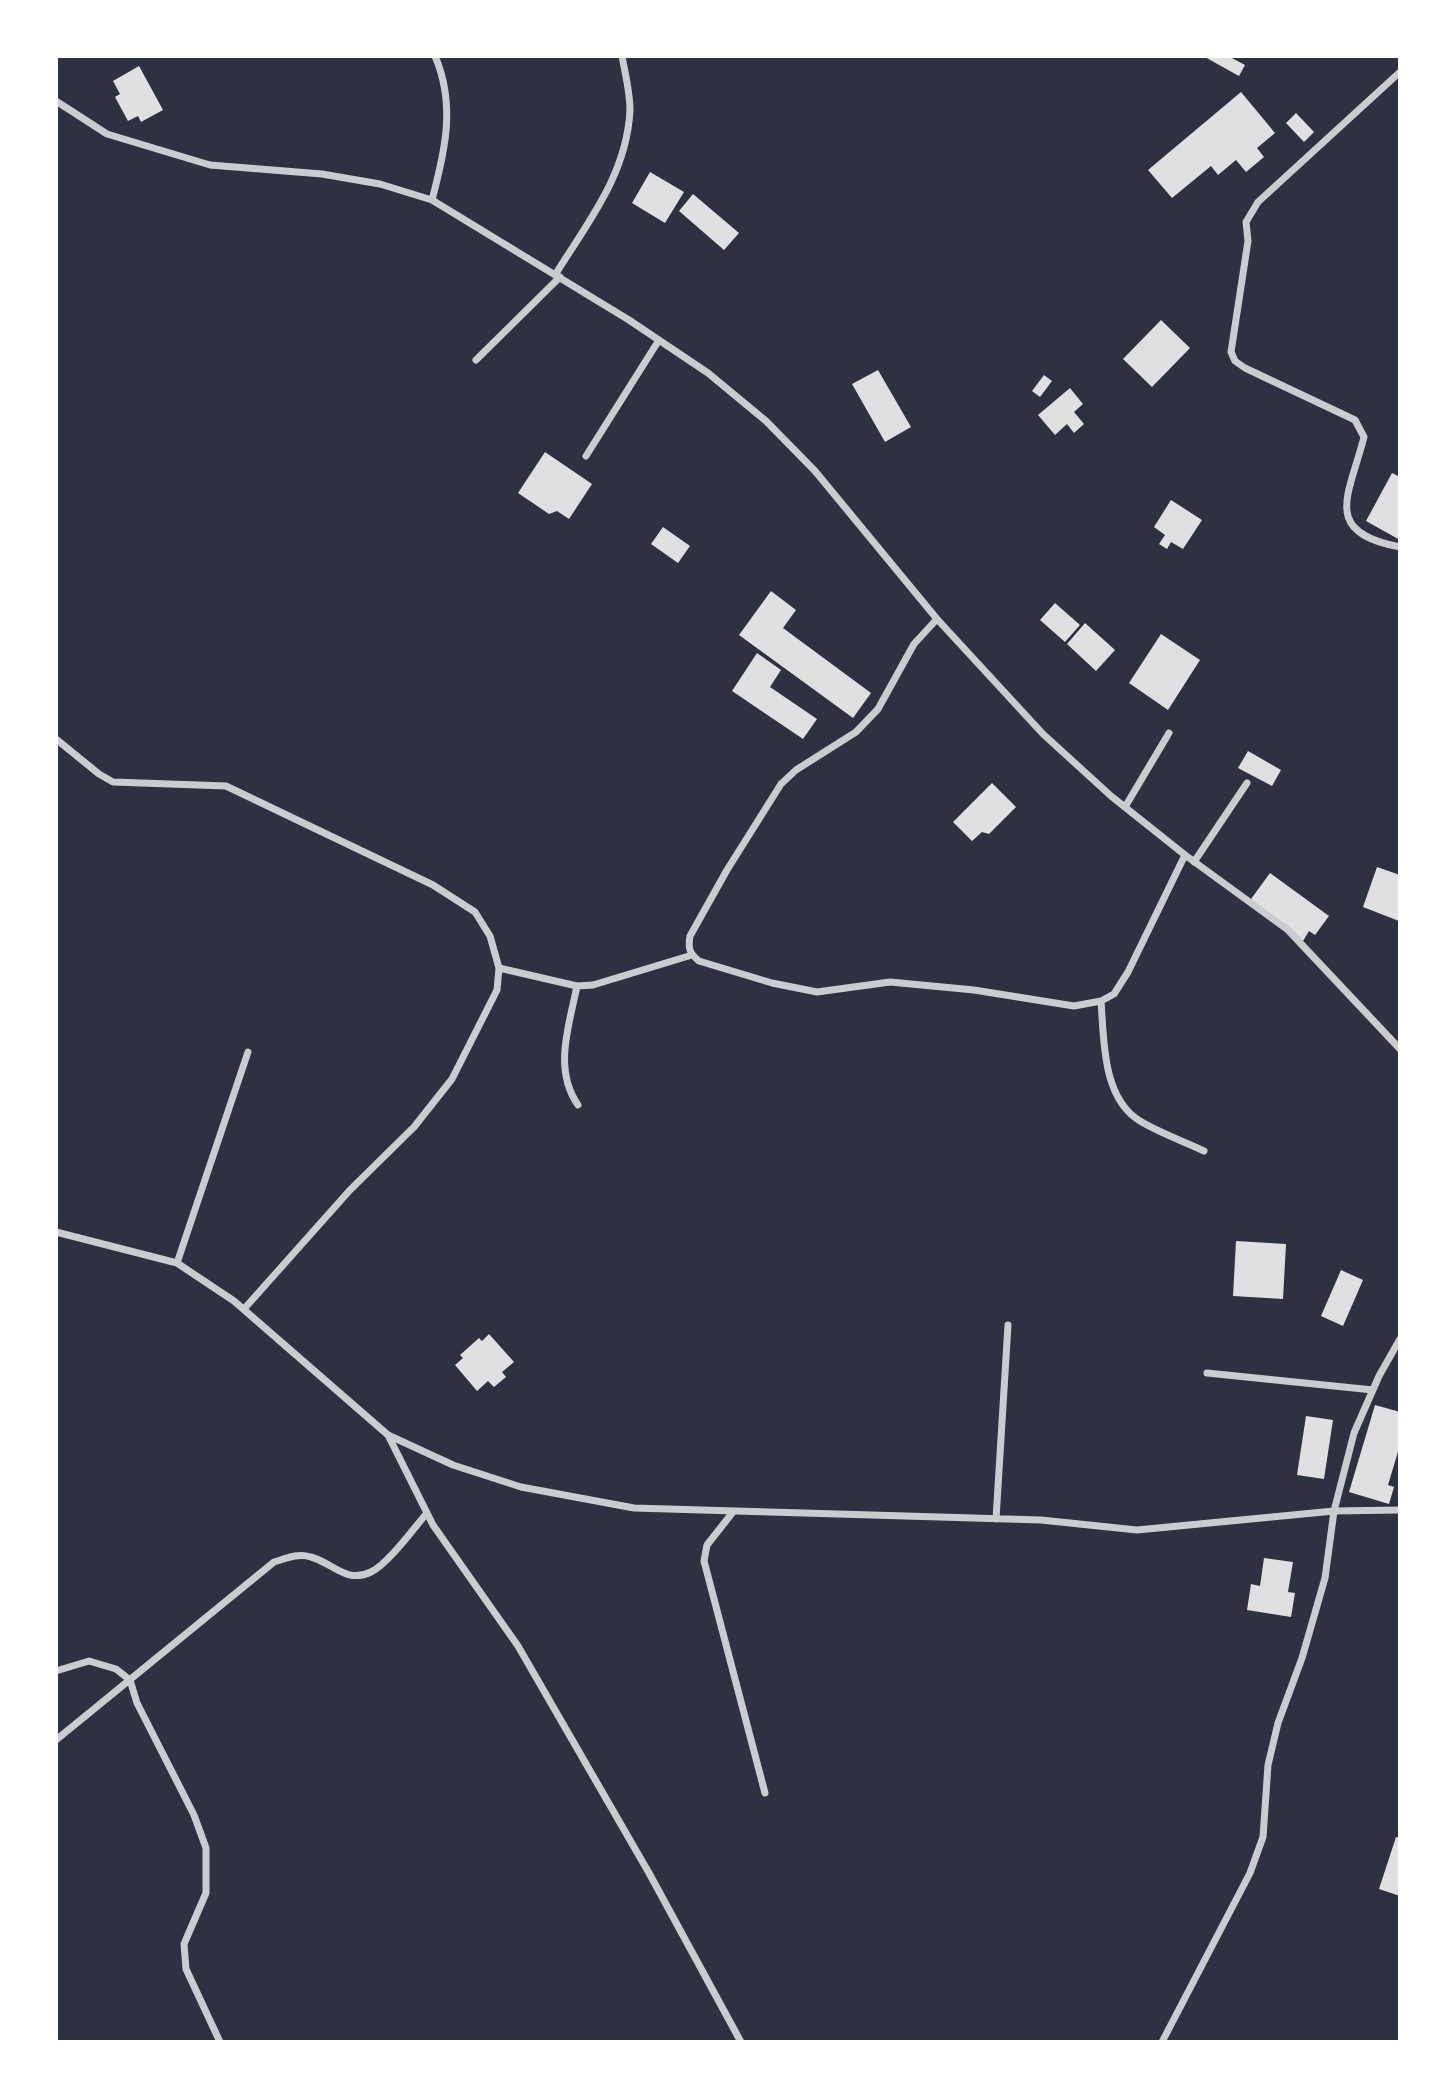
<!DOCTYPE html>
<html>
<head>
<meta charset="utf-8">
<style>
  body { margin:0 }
  #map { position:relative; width:1456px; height:2098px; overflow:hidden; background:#2d3142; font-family:Georgia,serif }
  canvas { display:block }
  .frame { position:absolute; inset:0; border:58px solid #fff; pointer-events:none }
</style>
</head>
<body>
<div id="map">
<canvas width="1456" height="2098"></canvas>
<div class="frame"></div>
</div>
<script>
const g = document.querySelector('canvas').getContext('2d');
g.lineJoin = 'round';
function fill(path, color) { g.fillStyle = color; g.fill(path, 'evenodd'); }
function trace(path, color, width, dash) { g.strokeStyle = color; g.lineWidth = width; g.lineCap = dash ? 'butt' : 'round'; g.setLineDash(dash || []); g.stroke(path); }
const building = new Path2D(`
  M1203,56h25l17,9 -6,11z
  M139,66l24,44 -22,12 -3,-6 -10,5 -13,-24 5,-3 -7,-13z
  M1241,92l34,41 -18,15 7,9 -18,15 -10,-12 -18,15 -7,-9 -39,32 -24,-28z
  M1296,113l18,19 -10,10 -18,-19z
  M650,172l34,20 -19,31 -33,-20z
  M693,194l46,39 -15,17 -45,-39z
  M1161,320l29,28 -38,39 -29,-28z
  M878,370l33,57 -26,15 -33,-58z
  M1044,375l8,6 -12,16 -8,-6z
  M1070,388l13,16 -9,8 10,12 -10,9 -7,-9 -12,11 -17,-20z
  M545,452l47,32 -23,35 -12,-8 -8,3 -31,-21z
  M1392,473l8,4v63l-34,-19z
  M1171,500l31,20 -19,29 -12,-7 -4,7 -8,-5 6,-9 -11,-8z
  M663,527l27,19 -12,17 -27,-19z
  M771,591l25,19 -13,18 88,65 -18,25 -114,-83z
  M1055,603l25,22 -15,17 -25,-22z
  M1085,623l30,27 -19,21 -29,-27z
  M1161,634l39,26 -32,50 -39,-27z
  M757,653l24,17 -11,17 47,32 -14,20 -71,-48z
  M1248,751l33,19 -9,16 -34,-18z
  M992,783l24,24 -27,27 -7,-2 -10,9 -19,-19z
  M1377,867l23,8 -1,46 -36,-14z
  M1270,873l59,43 -14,19 -6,-4 -6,10 -52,-42z
  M1236,1241l50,3 -3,55 -50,-3z
  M1341,1270l22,10 -20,46 -22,-10z
  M489,1334l25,28 -12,10 4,5 -12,10 -6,-6 -11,10 -22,-26 8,-7 -3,-3 19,-17 3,3z
  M1375,1405l25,7v33l-12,40 6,2 -5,17 -40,-12z
  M1306,1416l27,4 -9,59 -27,-4z
  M1264,1558l29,4 -5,30 7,1 -4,24 -44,-7 4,-26 9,2z
  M1396,1837l4,1v58l-21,-7z`);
const minor = new Path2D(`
  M1400,72l-142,130 -12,20 2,19 -17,111 4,9 10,7 110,52 9,17c-15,59 -43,95 36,110
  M56,101l51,33 103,31 112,9 58,10 52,16 197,120 79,53 58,48 49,50 122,148 106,115 68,62 74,59 103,75 112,119
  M432,200c13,-49 24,-95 3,-144
  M555,275c33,-53 72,-101 75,-165 0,-18 -5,-37 -8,-54
  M476,360l84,-83
  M586,456l73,-116
  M937,619l-23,25 -36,65 -22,23 -60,38 -15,14 -54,86 -37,66c-2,12 -1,17 9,25l73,22 45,9 73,-10 84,8 100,16 27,-5 13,-7 14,-22 57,-117
  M56,739l43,35 14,8 113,4 207,99 42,27 15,24 9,32 -2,22 -45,89 -38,48 -64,63 -106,119
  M1125,807l44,-74
  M1194,862l53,-79
  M499,968l78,18 16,-1 99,-30
  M577,986c-8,40 -24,83 1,119
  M1101,1001c3,38 1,97 39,120 20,12 43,20 64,30
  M56,1232l121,31 57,38 154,134 65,30 68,22 113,21 407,12 96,10 197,-19 66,-1
  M177,1263l71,-211
  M1207,1373l166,17
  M388,1435l45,90 85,121 131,227 92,169
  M733,1512l-26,33 -3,16 61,232
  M996,1519l12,-194
  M56,1671l33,-10 27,8 14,11 7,23 57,112 12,33v45l-22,51 2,25 34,73
  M56,1740l218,-178c13,-4 24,-9 37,-5 22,6 35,27 60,15 17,-8 43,-44 56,-59
  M1162,2042l88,-169 13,-36 5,-72 10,-42 24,-65 23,-80 9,-67 20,-78 25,-57 21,-37`);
fill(building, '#e0e0e3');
trace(minor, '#caccd0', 7);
</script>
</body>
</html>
